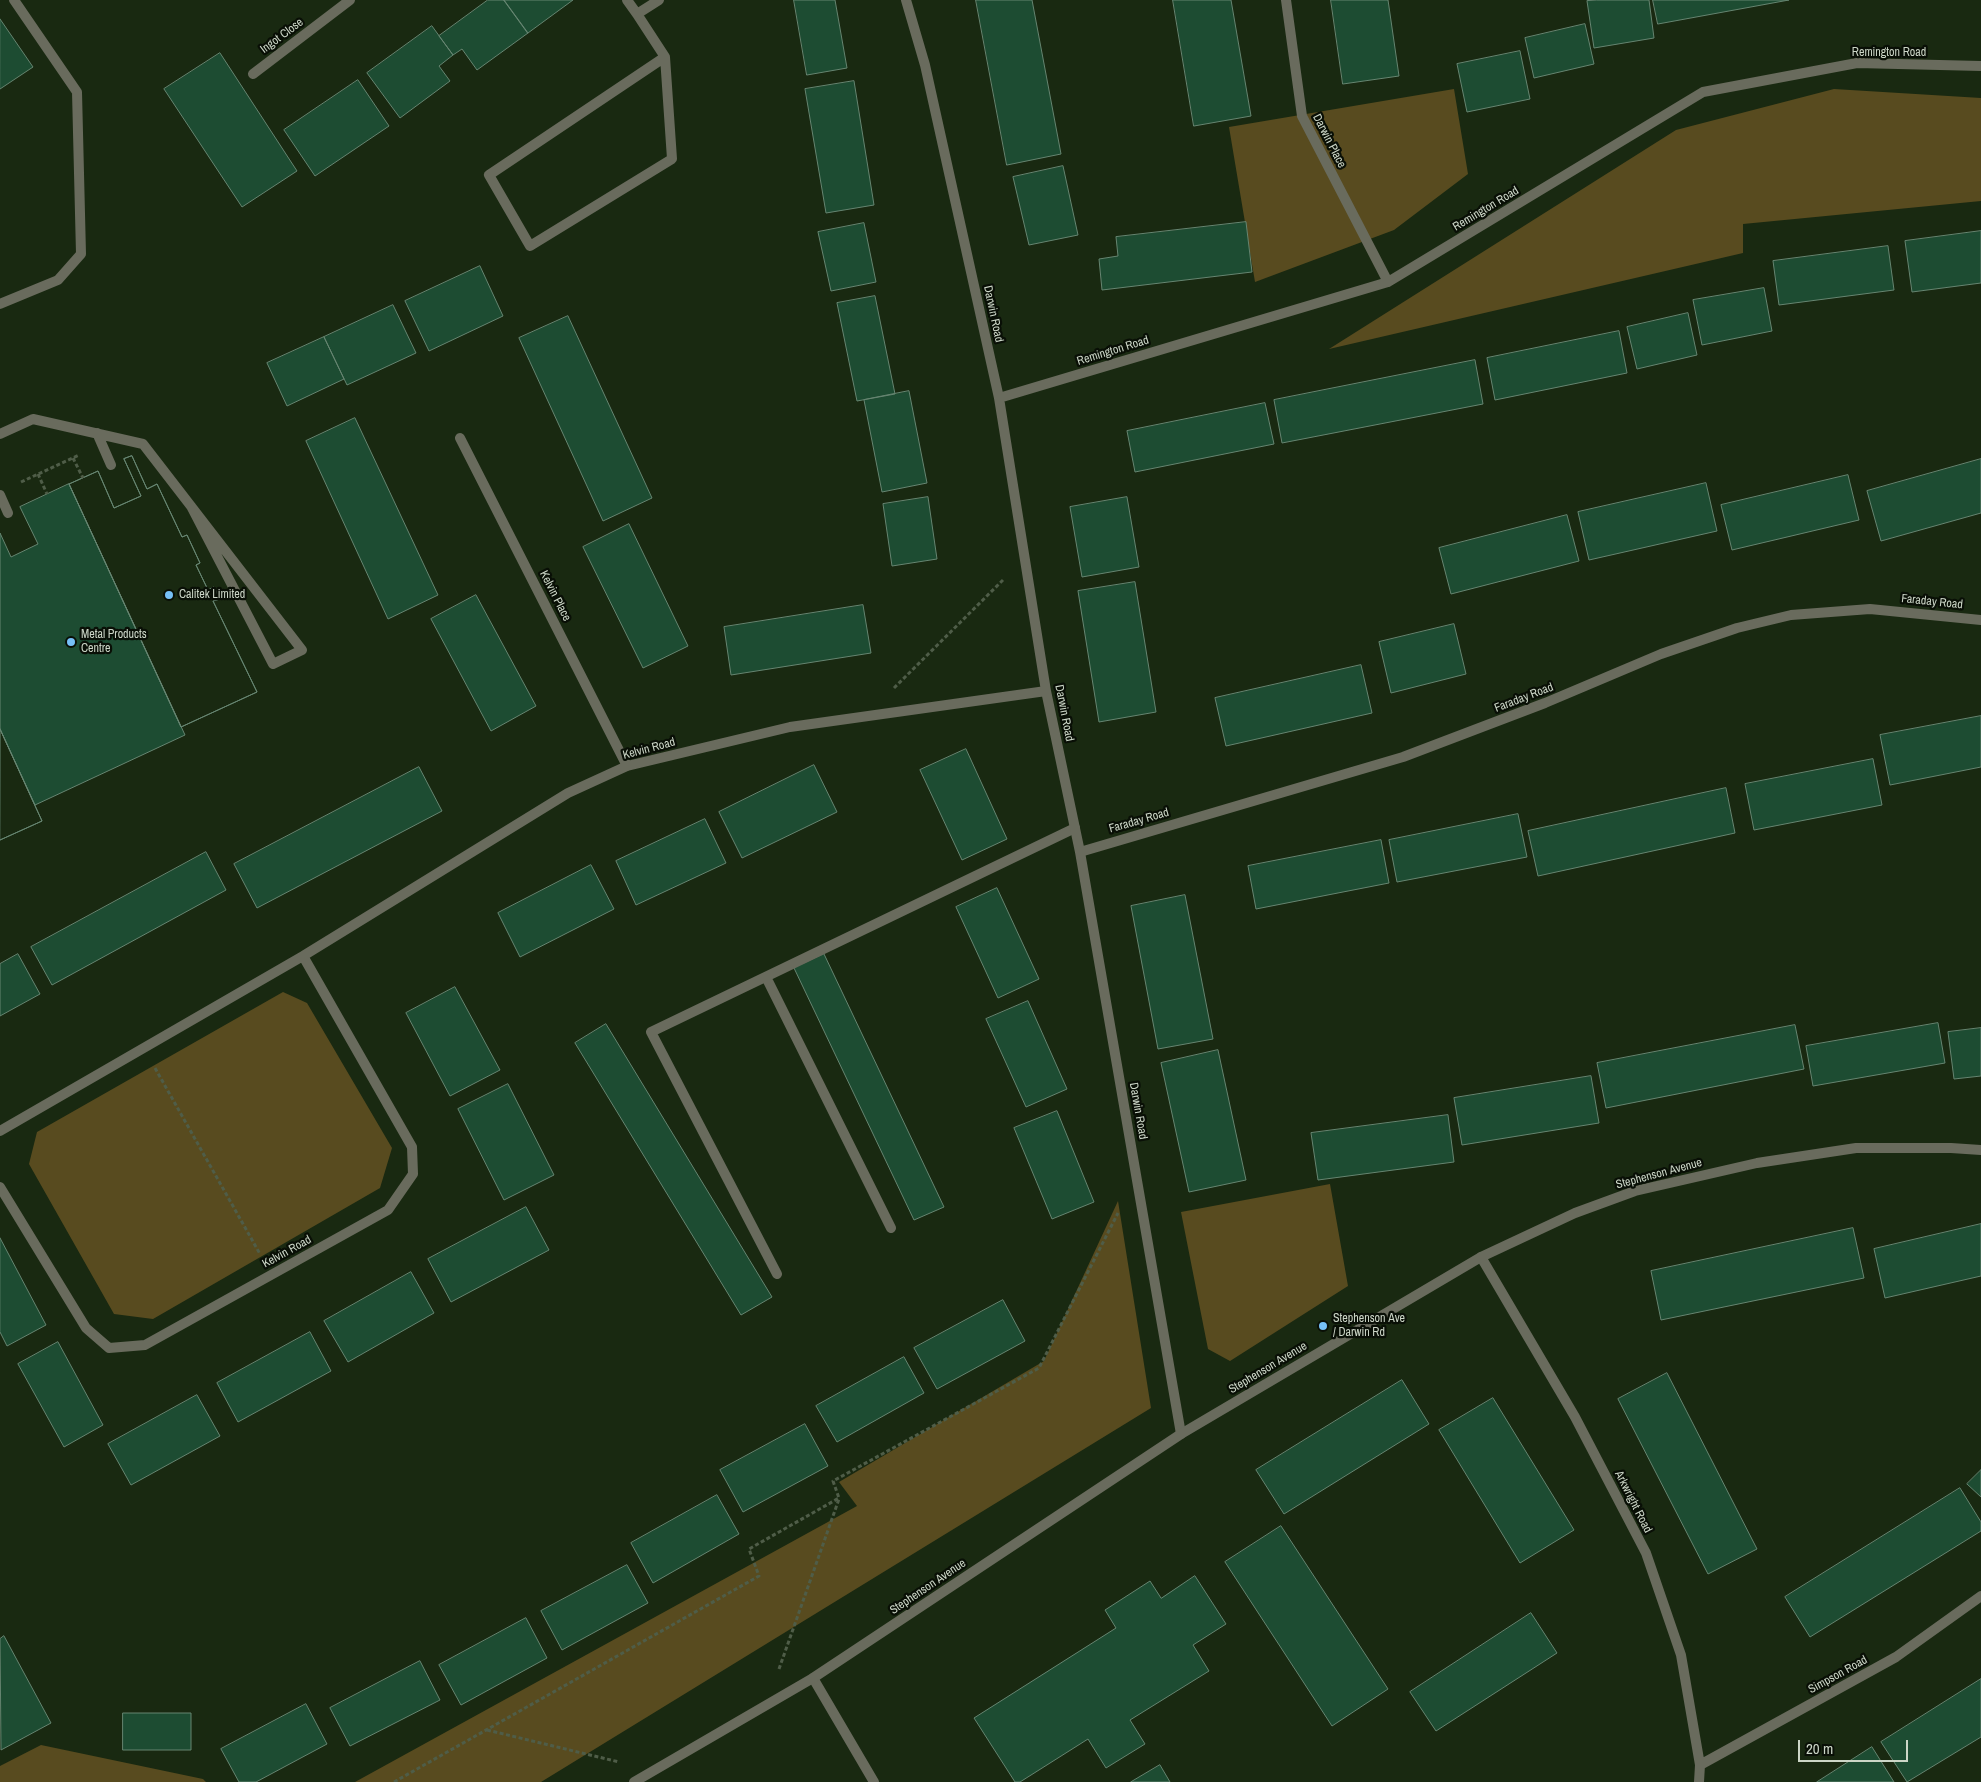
<!DOCTYPE html>
<html>
<head>
<meta charset="utf-8">
<style>
  body { margin:0 }
  #map { position:relative; width:1981px; height:1782px; overflow:hidden; background:#192911; font-family:"Archivo Narrow",sans-serif }
  canvas { display:block }
  .scale { position:absolute; left:1798px; top:1740px; width:110px; height:22px; box-sizing:border-box; border:2px solid #ccd6c7; border-top:0; padding-left:6px; font-size:15px; line-height:18px; white-space:nowrap; color:#ccd6c7; -webkit-text-stroke:4px #090f06; paint-order:stroke }
</style>
</head>
<body>
<div id="map">
<canvas width="1981" height="1782"></canvas>
<div class="scale">20 m</div>
</div>
<script>
const g = document.querySelector('canvas').getContext('2d');
g.lineJoin = 'round';
function fill(path, color) { g.fillStyle = color; g.fill(path, 'evenodd'); }
function trace(path, color, width, dash) { g.strokeStyle = color; g.lineWidth = width; g.lineCap = dash ? 'butt' : 'round'; g.setLineDash(dash || []); g.stroke(path); }
function label(font, color, halo, rows, align = 'center') {
  g.font = font + ' "Archivo Narrow",sans-serif'; g.lineWidth = 4.5; g.setLineDash([]); g.textBaseline = 'middle'; g.strokeStyle = halo; g.fillStyle = color; for (const [text, x, y, turn = 0] of rows) {
    g.save(); g.translate(x, y); g.rotate((+turn || 0) * Math.PI / 180); g.textAlign = isNaN(turn) ? turn : align; if (halo) g.strokeText(text, 0, 0); g.fillText(text, 0, 0); g.restore();
  }
}
const green = new Path2D(`
  M1454,89l14,85 -74,56 -139,52 -26,-155z
  M1834,89l147,9v103l-238,23v29l-414,96 347,-219z
  M283,992l24,11 85,145 -12,40 -227,131 -39,-5 -85,-150 8,-32z
  M1330,1184l18,102 -118,75 -22,-12 -27,-137z
  M1118,1201l33,207 -610,374h-186l502,-276 -18,-24 205,-121z
  M41,1745l162,34 3,3h-206v-16z`);
const building = new Path2D(`
  M488,0h16l24,33 -51,37 -15,-21 -9,6 -14,-19z
  M504,0h69l-45,33z
  M794,0h41l12,68 -40,7z
  M976,0h56l29,154 -54,11z
  M1173,0h58l20,116 -57,10z
  M1331,0h57l11,76 -56,8z
  M1597,0h52l5,38 -60,10 -7,-47z
  M1653,0h136l-131,24z
  M0,19l33,48 -33,22z
  M1585,24l9,40 -60,14 -9,-40z
  M432,26l21,29 -14,11 11,15 -50,37 -33,-45z
  M1520,51l10,48 -63,13 -10,-48z
  M220,53l77,118 -55,36 -78,-118z
  M358,80l31,46 -74,50 -31,-46z
  M854,81l20,124 -48,8 -21,-124z
  M1063,166l15,69 -49,10 -16,-68z
  M1246,222l6,50 -150,18 -3,-31 19,-3 -2,-19z
  M864,223l12,59 -45,9 -13,-59z
  M1981,231v52l-69,9 -7,-51z
  M1888,246l6,44 -115,15 -6,-44z
  M480,266l23,50 -74,35 -24,-50z
  M1764,288l8,43 -70,14 -9,-45z
  M875,296l20,98 -38,7 -20,-98z
  M393,305l23,48 -69,32 -23,-48z
  M1688,313l9,42 -60,14 -10,-42z
  M568,316l84,182 -49,23 -84,-183z
  M1619,331l8,42 -132,27 -8,-42z
  M324,337l20,42 -57,27 -20,-43z
  M1475,360l8,44 -201,39 -8,-43z
  M909,391l18,92 -45,9 -18,-92z
  M1265,403l9,41 -139,28 -8,-41z
  M355,418l83,177 -50,24 -82,-178z
  M132,456l15,33 10,-5 25,53 5,-2 13,28 -4,2 12,25 6,-3 6,12 -7,2 44,91 -76,35 -112,-243 29,-13 16,37 27,-12 -17,-37z
  M132,456l15,33 10,-5 25,53 5,-2 13,28 -4,2 12,25 6,-3 6,12 -7,2 44,91 -76,35 -112,-243 29,-13 16,37 27,-12 -17,-37z
  M1981,459v54l-100,28 -14,-50z
  M1848,475l11,45 -127,30 -11,-45z
  M1706,483l11,48 -128,29 -11,-48z
  M69,484l116,251 -150,70 -35,-76v-196l11,24 27,-13 -18,-37z
  M928,497l9,62 -45,7 -9,-62z
  M1127,497l12,70 -57,10 -12,-70z
  M1567,515l12,46 -128,33 -12,-46z
  M629,524l59,122 -45,22 -60,-121z
  M1135,582l21,130 -57,10 -21,-131z
  M476,595l60,111 -45,25 -60,-112z
  M863,605l8,48 -140,22 -7,-48z
  M1454,624l12,50 -75,19 -12,-51z
  M1361,665l11,48 -146,33 -11,-48z
  M1981,716v51l-91,18 -10,-50z
  M0,729l42,92 -42,19z
  M0,729l42,92 -42,19z
  M966,749l41,90 -45,21 -42,-90z
  M1873,759l9,46 -128,25 -9,-46z
  M814,765l23,47 -95,46 -23,-46z
  M419,767l23,44 -185,97 -23,-44z
  M1726,788l9,45 -197,43 -10,-45z
  M1518,814l9,43 -130,25 -8,-42z
  M705,819l21,44 -90,42 -20,-44z
  M1381,840l8,43 -133,26 -8,-43z
  M206,852l20,38 -174,95 -21,-38z
  M591,865l23,44 -94,48 -22,-44z
  M997,888l42,91 -41,19 -42,-91z
  M1185,895l28,144 -55,10 -27,-143z
  M18,954l22,40 -40,22v-52z
  M824,954l120,253 -30,13 -120,-252z
  M455,987l45,83 -50,26 -44,-83z
  M1028,1001l39,88 -41,18 -40,-88z
  M1938,1023l7,40 -132,23 -7,-40z
  M606,1024l166,273 -31,18 -166,-272z
  M1795,1025l9,44 -198,39 -9,-45z
  M1981,1028v48l-27,3 -6,-47z
  M1218,1050l28,130 -57,12 -28,-129z
  M1591,1076l8,47 -137,22 -8,-47z
  M508,1084l46,91 -50,25 -46,-91z
  M1057,1111l37,91 -42,17 -38,-91z
  M1448,1115l6,47 -136,18 -7,-47z
  M526,1207l23,43 -98,52 -23,-43z
  M1981,1224v52l-96,22 -11,-49z
  M1853,1228l11,50 -203,42 -10,-49z
  M0,1238l46,87 -39,21 -7,-14z
  M411,1272l23,41 -86,49 -24,-41z
  M1003,1300l22,41 -88,48 -23,-41z
  M310,1332l21,39 -93,51 -21,-39z
  M58,1342l45,83 -39,22 -46,-83z
  M904,1357l20,36 -87,49 -21,-36z
  M1667,1373l90,176 -49,25 -90,-175z
  M1402,1380l27,44 -145,90 -28,-44z
  M197,1395l23,41 -89,49 -23,-41z
  M1493,1398l81,132 -54,33 -81,-133z
  M805,1424l23,42 -85,46 -23,-42z
  M1981,1470v27l-14,-13z
  M1960,1488l21,34v9l-171,106 -25,-40z
  M717,1495l22,39 -86,49 -22,-40z
  M1281,1526l107,163 -56,37 -107,-164z
  M627,1565l21,38 -86,47 -21,-39z
  M1195,1576l31,48 -33,21 16,26 -79,49 15,24 -39,24 -18,-29 -68,43h-5l-41,-64 142,-90 -11,-18 45,-29 11,17z
  M1531,1613l26,40 -121,78 -26,-39z
  M526,1618l21,40 -86,47 -22,-40z
  M4,1636l47,87 -50,27 -1,-111z
  M420,1661l20,39 -90,46 -20,-38z
  M1981,1679v58l-74,45 -26,-40z
  M306,1704l21,40 -71,38h-17l-18,-33z
  M123,1713h68v37h-68z
  M1872,1747l22,35h-77z
  M1160,1765l10,17h-39z`);
const path = new Path2D(`
  M73,458l10,20
  M38,474l9,20
  M21,482l58,-27
  M894,688l109,-108
  M155,1068l105,186
  M779,1669l60,-170
  M487,1730l132,32
  M394,1782l365,-206 -10,-27 90,-51 -6,-17 206,-113 79,-155`);
const service = new Path2D(`
  M627,0l10,14 22,-14
  M637,14l28,43 -176,118 41,71 142,-87 -7,-102
  M0,304l58,-24 23,-26 -4,-162 -63,-92
  M97,433l14,32
  M0,434l33,-15 110,25 159,206 -29,14 -82,-158
  M0,495l8,18
  M766,977l125,251
  M777,1274l-126,-242 424,-204
  M813,1678l61,104`);
const minor = new Path2D(`
  M906,0l19,65 74,333 47,293 34,161 101,582
  M1286,0l16,116 86,166
  M253,74l97,-74
  M999,398l389,-116 315,-190 154,-29 124,3
  M460,438l167,328
  M1080,852l323,-95 142,-54 116,-49 76,-26 54,-13 79,-6 111,11
  M0,1131l303,-175 265,-163 59,-27 163,-39 256,-36
  M0,1187l86,141 23,20 36,-3 243,-135 25,-36 -1,-27 -109,-191
  M1481,1257l94,160 71,136 35,102 19,110 -1,17
  M1700,1765l196,-108 85,-61`);
const tertiary = new Path2D(`
  M634,1782l179,-104 368,-244 300,-177 94,-44 60,-22 122,-28 99,-15h95l30,2`);
const markers = [
  [169,595,5,"#76c0f7"],
  [71,642,5,"#76c0f7"],
  [1323,1326,5,"#76c0f7"]
];
const streetNames = [
  ["Ingot Close",282,36,-37],
  ["Remington Road",1889,53],
  ["Darwin Place",1329,141,63],
  ["Remington Road",1486,209,-31],
  ["Darwin Road",993,314,78],
  ["Remington Road",1113,351,-17],
  ["Kelvin Place",555,596,63],
  ["Faraday Road",1932,602,6],
  ["Faraday Road",1524,698,-21],
  ["Darwin Road",1064,713,79],
  ["Kelvin Road",649,749,-15],
  ["Faraday Road",1139,821,-16],
  ["Darwin Road",1138,1111,80],
  ["Stephenson Avenue",1659,1174,-15],
  ["Kelvin Road",287,1252,-29],
  ["Stephenson Avenue",1268,1368,-31],
  ["Arkwright Road",1633,1502,63],
  ["Stephenson Avenue",928,1587,-34],
  ["Simpson Road",1838,1675,-29]
];
const poiNames = [
  ["Calitek Limited",179,595],
  ["Metal Products",81,635],
  ["Centre",81,649],
  ["Stephenson Ave",1333,1319],
  ["/ Darwin Rd",1333,1333]
];
fill(green, '#584b1f');
fill(building, '#1d4c32');
trace(building, '#668571', 1);
trace(path, '#4f5d48', 3, [4, 2.5]);
trace(service, '#696b5d', 10);
trace(minor, '#696b5d', 10);
trace(tertiary, '#696b5d', 10);
for (const [x, y, r, color] of markers) { const dot = new Path2D(); dot.arc(x, y, r, 0, 2 * Math.PI); g.fillStyle = color; g.fill(dot); trace(dot, '#090f06', 2); }
label('12px', '#ccd6c7', '#090f06', streetNames);
label('12px', '#ccd6c7', '#090f06', poiNames, 'left');
</script>
</body>
</html>
